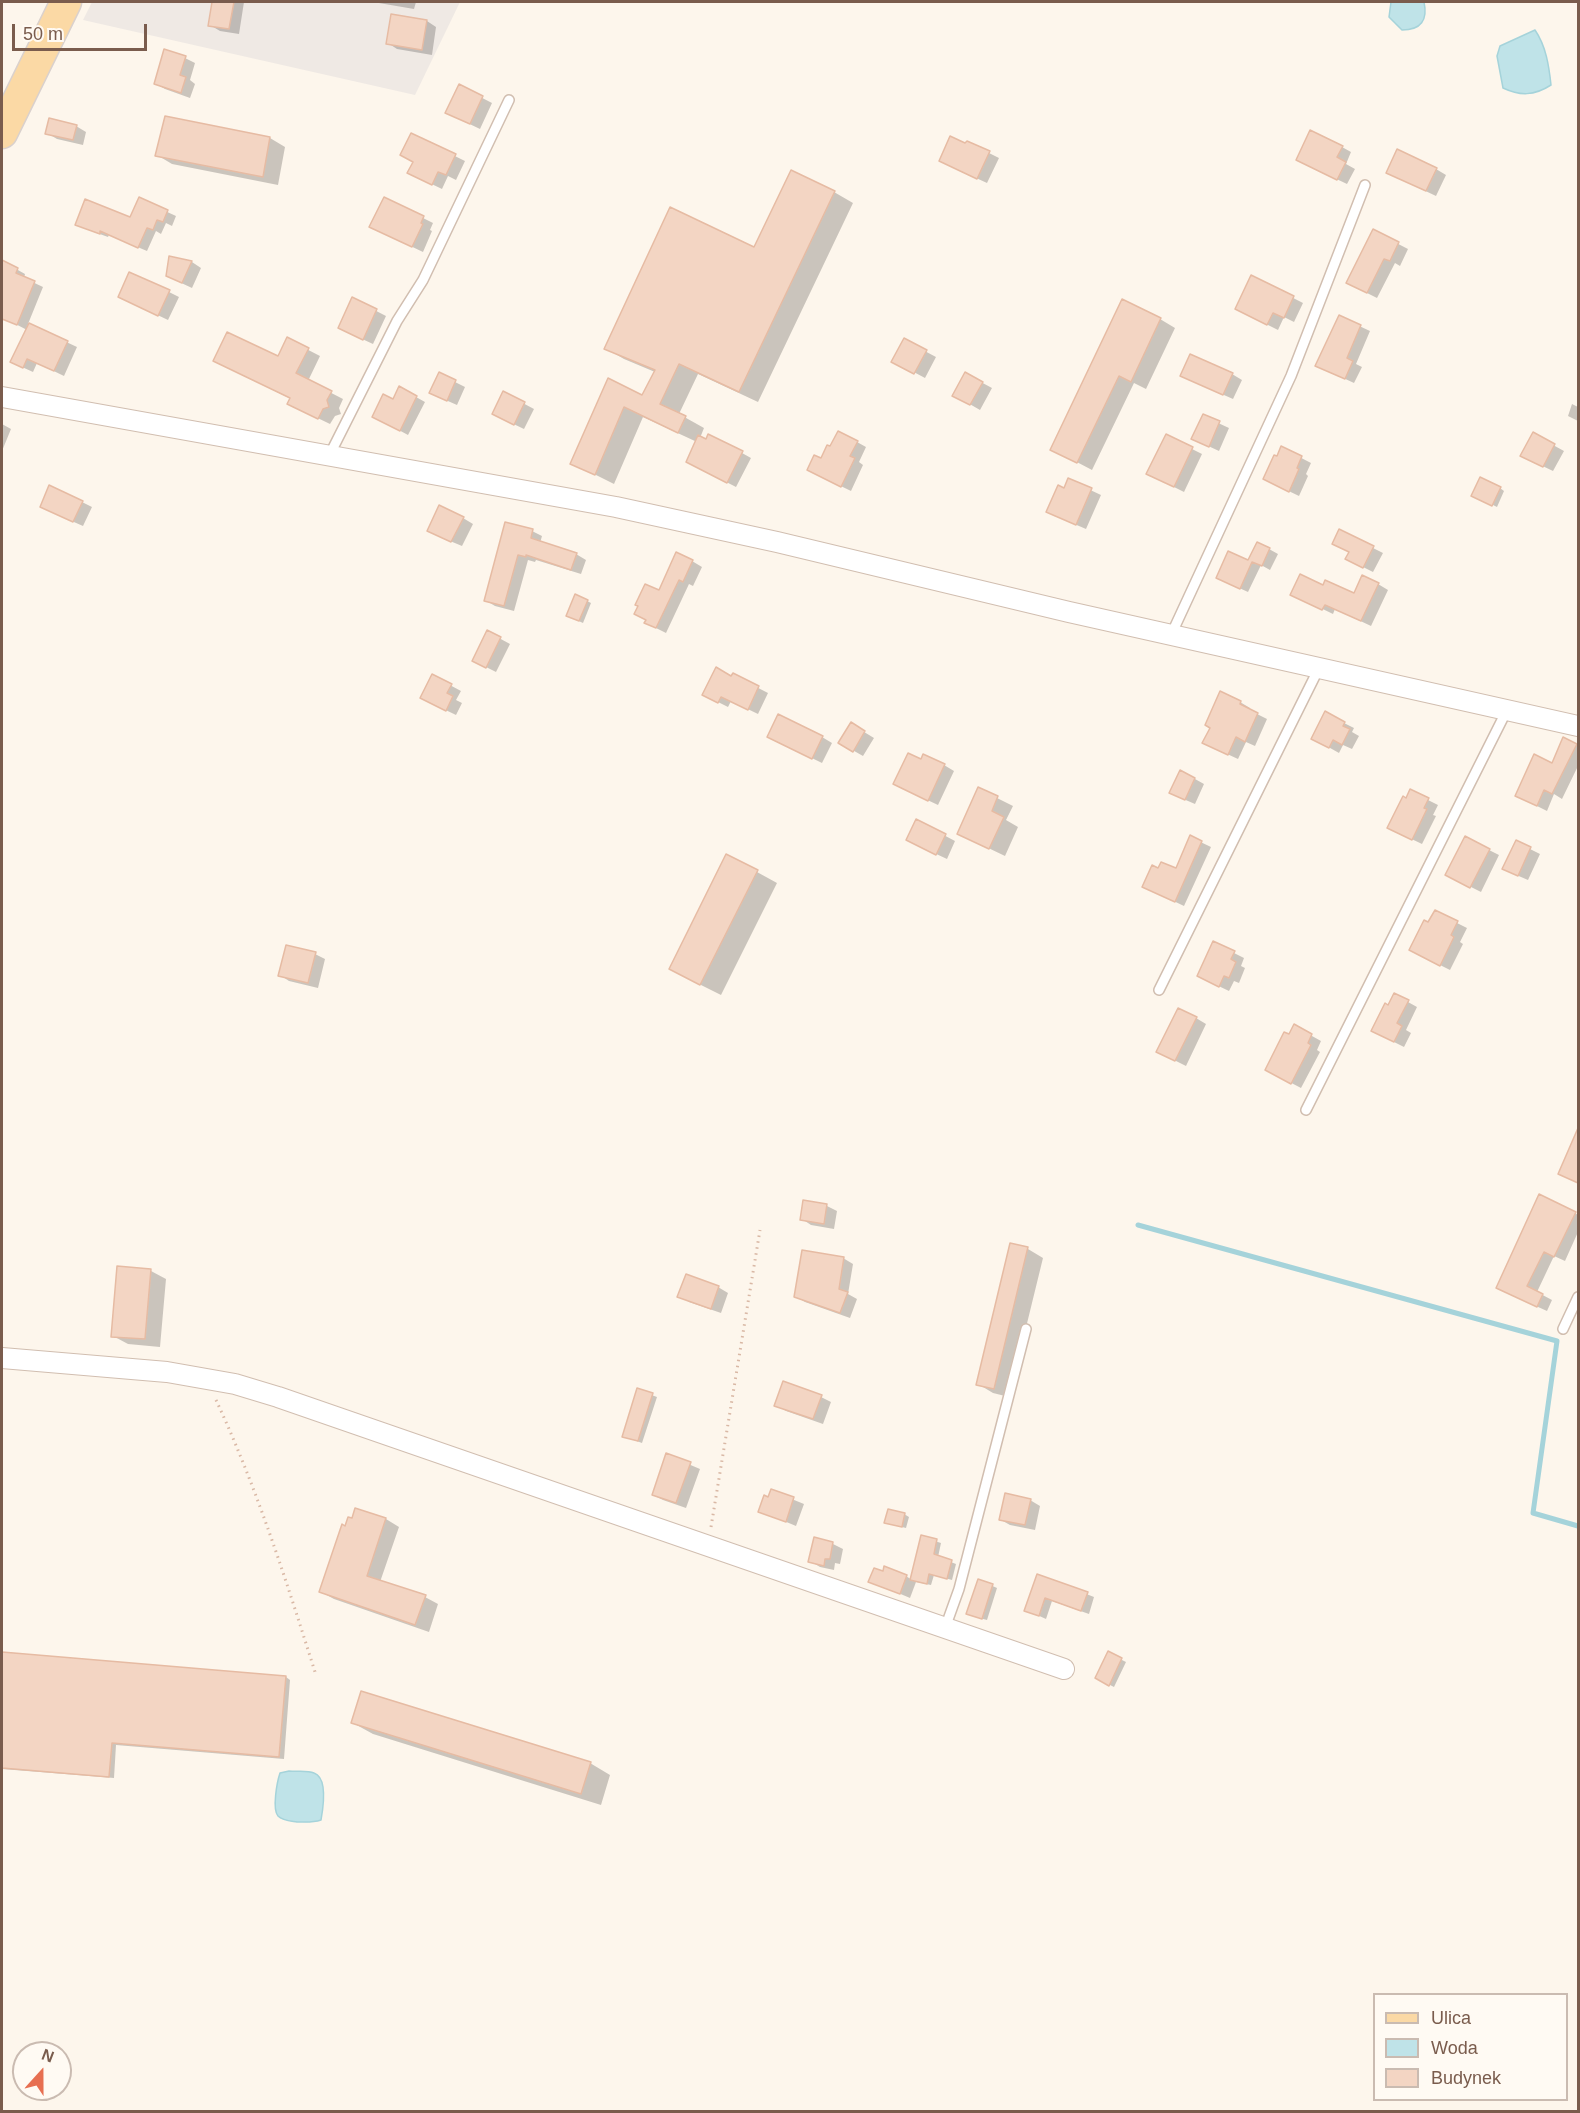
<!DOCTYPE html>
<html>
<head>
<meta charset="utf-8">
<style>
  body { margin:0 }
  #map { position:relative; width:1580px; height:2113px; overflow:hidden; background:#fdf6ec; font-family:Arial,sans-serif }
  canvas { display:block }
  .frame { position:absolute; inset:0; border:3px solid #7a5c4d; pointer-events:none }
  .legend { position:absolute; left:1373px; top:1993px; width:195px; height:108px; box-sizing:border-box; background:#fffaf3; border:2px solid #cabbb1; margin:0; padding:8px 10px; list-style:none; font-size:18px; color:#7a5c4d }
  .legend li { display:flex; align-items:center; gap:12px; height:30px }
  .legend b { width:30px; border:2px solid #cabbb1 }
  .north { position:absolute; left:12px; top:2041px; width:60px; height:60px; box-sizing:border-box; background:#fffaf3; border:2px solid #cabbb1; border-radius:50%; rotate:21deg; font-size:16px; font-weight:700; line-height:24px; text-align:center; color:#7a5c4d }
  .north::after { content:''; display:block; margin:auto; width:21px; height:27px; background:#e76f51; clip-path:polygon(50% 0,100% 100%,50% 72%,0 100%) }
  .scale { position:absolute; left:12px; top:24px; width:135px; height:27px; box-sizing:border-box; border:3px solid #7a5c4d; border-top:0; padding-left:8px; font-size:18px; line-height:21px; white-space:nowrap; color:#7a5c4d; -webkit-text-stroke:4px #fffaf3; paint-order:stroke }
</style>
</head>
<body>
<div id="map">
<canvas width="1580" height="2113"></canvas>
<div class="frame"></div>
<ul class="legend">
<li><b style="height:8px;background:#fbd9a5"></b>Ulica</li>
<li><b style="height:16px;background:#bfe3e8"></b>Woda</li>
<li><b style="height:16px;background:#f3d5c3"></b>Budynek</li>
</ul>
<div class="north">N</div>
<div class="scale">50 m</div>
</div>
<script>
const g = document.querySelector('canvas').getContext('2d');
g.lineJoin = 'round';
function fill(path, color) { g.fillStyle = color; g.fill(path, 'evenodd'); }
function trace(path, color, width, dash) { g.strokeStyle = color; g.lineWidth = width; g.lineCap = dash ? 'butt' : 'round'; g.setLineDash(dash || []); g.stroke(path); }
const industrial = new Path2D(`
  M92,2h368l-45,93 -332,-75z`);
const water = new Path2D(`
  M1391,2h33c4,18 -3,28 -22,28l-13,-13z
  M1535,30c11,16 14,36 16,55 -17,11 -31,11 -48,3l-6,-32 3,-10z
  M289,1771c8,1 18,-1 25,2 14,5 9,36 7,47 -9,3 -15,2 -24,2 -6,-1 -14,-1 -19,-6 -6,-7 -1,-34 2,-43z`);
const shadow = new Path2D(`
  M214,2h30l-5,32 -19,-3 -10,-6z
  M373,2h43l-2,7z
  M427,21l9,6 -4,28 -35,-6 -9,-6z
  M185,58l10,5 -5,17 5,4 -5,14 -25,-9 -9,-5z
  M459,86l33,17 -12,26 -23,-11z
  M76,126l10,6 -3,13 -26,-6 -10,-6z
  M412,135l53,26 -9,19 -8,-4 -6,13 -23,-11 -5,-16z
  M270,138l15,9 -7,38 -106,-21 -15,-9z
  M1342,147l9,5 -5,12 9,5 -8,15 -40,-19z
  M989,153l10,5 -12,25 -37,-17z
  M1436,169l10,6 -10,21 -38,-18z
  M834,192l19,11 -95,199 -60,-28 -19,40 25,14 -4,10 42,15 9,5 -15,29 -39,-20v-25l-54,-25 -29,67 -42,-21 36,-83 35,17 12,-25 -31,-13 -19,-11 149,-99z
  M139,199l37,17 -4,10 -6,-3 -5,11 -5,-3 -9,20 -38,-16 -1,2 -22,-8 45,-11z
  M385,199l48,24 -3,7 2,1 -9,21 -42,-20z
  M1373,231l35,18 -8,17 -5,-3 -18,35 -20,-10z
  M171,258l21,4 9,6 -9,20 -15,-7z
  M2,261l23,13 -1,4 19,9 -15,37 49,23 -13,29 -27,-13 -4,9 -11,-5 5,-37 -21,-11 10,-23 -14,-6z
  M1252,277l51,26 -9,19 -10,-5 -6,13 -32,-16z
  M169,292l10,5 -11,23 -38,-18z
  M353,299l33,17 -13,28 -24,-11z
  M1340,317l30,14 -14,33 6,3 -8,16 -28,-13z
  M1160,319l15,9 -29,61 -12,-6 -42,87 -40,-21z
  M287,339l33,17 -12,25 35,18 -4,9 2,6 -6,2 -5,8 -29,-14 -10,-11 -76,-38 63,-3z
  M904,340l32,17 -11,21 -32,-17z
  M439,374l26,13 -8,18 -16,-7z
  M966,374l26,14 -12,22 -26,-15z
  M1232,374l10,6 -9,19 -41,-18z
  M504,393l30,16 -10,20 -21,-10z
  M416,397l9,5 -17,33 -26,-14 11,-20z
  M1572,404l6,3v14l-10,-5z
  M1203,416l26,12 -10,23 -26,-12z
  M2,424l9,5 -9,22z
  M1533,434l31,17 -11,20 -21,-10z
  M1166,436l36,18 -18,38 -26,-13z
  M857,442l9,5 -7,15 4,3 -12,26 -33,-16 3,-15z
  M1282,448l29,15 -5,11 2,2 -9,20 -25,-12 4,-26z
  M1069,480l32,15 -15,34 -28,-12z
  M1500,488l4,3 -7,16 -20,-10z
  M82,502l10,5 -9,19 -32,-14z
  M463,518l10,6 -11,22 -24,-10z
  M532,531l10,5 -2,7 36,11 10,6 -5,14 -45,-14 -1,2 -7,-2 -14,51 -19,-5 -10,-6z
  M1373,548l10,5 -10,19 -16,-8 -7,-12z
  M1269,549l9,5 -8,16 -9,-5 -13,27 -22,-10 23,-20z
  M692,561l10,6 -9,19 -4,-2 -23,49 -10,-5 4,-36z
  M1378,584l10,6 -17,36 -36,-17 -2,5 -31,-15 22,-12 30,8z
  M587,601l4,2 -8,20 -11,-5z
  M488,632l22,12 -14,28 -12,-6z
  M733,675l35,18 -10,21 -27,-13 -3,6 -14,-7z
  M433,676l28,15 -5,9 6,3 -6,12 -25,-12z
  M1240,702l10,6 -1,2 18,9 -12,27 -9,-4 -8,17 -24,-11z
  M1344,723l10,5 -2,4 7,4 -7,13 -9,-4 -4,8 -16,-9z
  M851,724l23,14 -11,18 -23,-13z
  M822,737l10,6 -10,20 -43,-21z
  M1564,739l14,7v20l-16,33 -8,-5 -7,17 -30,-15 35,-31z
  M921,761l23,4 10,6 -16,34 -34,-16z
  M1195,779l9,5 -9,20 -14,-6z
  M979,789l34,17 -7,14 12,7 -13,29 -46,-22z
  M1428,800l10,5 -5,10 3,1 -14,28 -23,-11z
  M917,821l38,20 -8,18 -30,-14z
  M1190,837l21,10 -27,59 -40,-19 32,-17z
  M1530,849l10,5 -12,26 -14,-6z
  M1489,850l10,5 -18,37 -24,-12z
  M757,872l20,11 -56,112 -30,-15z
  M1457,923l10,5 -7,14 3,2 -13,26 -30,-15z
  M1214,943l30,15 -3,8 4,2 -6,15 -5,-2 -5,10 -21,-10z
  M315,954l10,5 -7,29 -29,-7 -9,-6z
  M1408,1002l9,5 -11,23 5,3 -7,14 -22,-11z
  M1196,1018l10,6 -20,42 -18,-9z
  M1294,1026l27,15 -4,9 3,2 -19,36 -25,-13z
  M805,1202l22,4 10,5 -3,18 -23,-4 -9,-6z
  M1575,1213l3,2v17l-13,29 -11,-5 -17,36 15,8 -5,11 -40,-18z
  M1011,1245l17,4 15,9 -34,139 -16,-4 -15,-9z
  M843,1258l10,6 -5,30 9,5 -7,19 -45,-16 -10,-6z
  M119,1268l32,3 15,8 -6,68 -32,-3 -15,-8z
  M718,1287l10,6 -7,20 -32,-11 -10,-6z
  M638,1390l19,7 -15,46 -14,-5z
  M821,1397l10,5 -8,22 -37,-13 -10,-6z
  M667,1455l33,14 -14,39 -23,-8 -10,-5z
  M772,1491l32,13 -8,22 -36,-15z
  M1030,1500l10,6 -5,24 -25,-5 -9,-5z
  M356,1510l30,9 13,8 -19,55 45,15 13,7 -9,28 -95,-33 -13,-7 25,-65 7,-7z
  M904,1514l5,3 -3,11 -16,-4z
  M922,1537l19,6 -3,14 18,7 -4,16 -18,-5 -3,10 -15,-3 -6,16 -40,-17 36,-5 6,4z
  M815,1539l18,5 10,5 -3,15 -5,-1 -1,7 -14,-3 -10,-6z
  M1038,1575l56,22 -5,17 -37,-13 -6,18 -20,-9z
  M979,1580l18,8 -10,32 -15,-4z
  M1108,1653l18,9 -12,25 -18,-9z
  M2,1654l284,23 4,3 -6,79 -168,-14 -2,33 -112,-9z
  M353,1723l237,40 20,12 -9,30 -228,-71z`);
const stream = new Path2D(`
  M1138,1225l419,116 -24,172 45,13`);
const building = new Path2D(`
  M212,2h22l-5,27 -21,-3z
  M391,14l36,6 -5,30 -36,-6z
  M164,49l22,7 -6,19 6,2 -5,16 -27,-9z
  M459,84l24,12 -13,28 -25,-11z
  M165,116l105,21 -7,40 -108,-21z
  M49,118l28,7 -4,15 -28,-6z
  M1310,130l33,16 -6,11 9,5 -9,18 -41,-20z
  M411,133l45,21 -10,21 -8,-3 -6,13 -25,-12 6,-11 -13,-7z
  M950,136l15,7 2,-2 23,10 -13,28 -38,-18z
  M1397,149l40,19 -11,23 -40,-18z
  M791,170l44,21 -96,201 -60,-28 -19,40 26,12 -8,17 -54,-26 -29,68 -25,-11 38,-86 34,17 13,-25 -51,-21 66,-142 84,40z
  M139,197l29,13 -5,12 -6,-2 -4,10 -6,-2 -9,20 -38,-17v3l-25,-9 10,-26 45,18z
  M384,197l40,19 -3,7 2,1 -11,23 -43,-20z
  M1373,229l26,13 -9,19 -6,-2 -17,34 -21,-10z
  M169,256l23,5 -10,22 -16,-7z
  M2,260l16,8 -2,5 19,8 -18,44 -15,-6z
  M129,272l41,18 -12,26 -40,-19z
  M1251,275l43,21 -10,22 -11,-5 -6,12 -32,-16z
  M352,297l25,12 -14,31 -25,-12z
  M1122,299l39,19 -30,64 -12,-6 -42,87 -27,-13z
  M1339,315l22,10 -14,33 6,3 -8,18 -30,-13z
  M29,323l39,18 -14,30 -27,-12 -4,9 -13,-6z
  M227,332l51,24 9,-19 22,11 -13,25 36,18 -5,9 2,7 -6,2 -5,10 -31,-15 3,-6 -77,-37z
  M904,338l23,12 -13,24 -23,-12z
  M1190,354l43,19 -10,22 -43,-19z
  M439,372l17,8 -9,21 -18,-8z
  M965,372l18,10 -13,23 -18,-9z
  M399,386l18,10 -17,35 -28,-14 11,-23 10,5z
  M503,391l22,11 -11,23 -22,-11z
  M1203,414l17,7 -11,26 -18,-8z
  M838,431l20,10 -8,15 5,2 -14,29 -34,-17 7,-15 7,3 6,-13 3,1z
  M1533,432l22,12 -12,23 -23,-11z
  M708,434l35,17 -16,32 -41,-21 12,-27 8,4z
  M1166,434l27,13 -19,40 -28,-13z
  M1281,446l21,10 -5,12 2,1 -10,23 -26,-13 11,-24 3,1z
  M1480,477l21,10 -9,19 -21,-10z
  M1068,478l24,10 -16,37 -30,-13 12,-27 6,3z
  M49,485l34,16 -10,21 -33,-15z
  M439,505l25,12 -13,25 -24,-11z
  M505,522l28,7 -2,9 46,15 -6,17 -45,-15v2l-8,-2 -14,51 -20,-5z
  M1339,529l35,17 -11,22 -18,-9 4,-7 -17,-8z
  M1257,542l13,6 -8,18 -10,-4 -12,27 -24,-11 12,-27 20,9z
  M676,552l17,8 -10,22 -4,-2 -23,48 -12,-5 2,-3 -12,-6 4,-8 -3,-1 10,-21 14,6z
  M1300,574l23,11 2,-5 29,13 8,-18 17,8 -18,38 -36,-16 -3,5 -32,-15z
  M575,594l13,6 -9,21 -13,-5z
  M487,630l14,7 -15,31 -14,-7z
  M716,667l15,9 2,-3 26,13 -11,24 -27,-13 -3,6 -16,-8z
  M432,674l20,10 -5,9 6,3 -7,15 -26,-13z
  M1220,691l21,10 -1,3 18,9 -13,29 -9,-5 -8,18 -26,-12 8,-15 -5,-3z
  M1325,711l20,11 -2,4 7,3 -8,16 -9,-5 -4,8 -18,-9z
  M778,714l45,22 -11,23 -45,-22z
  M851,722l14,9 -12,21 -15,-9z
  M1563,737l14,7 -25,50 -8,-4 -7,16 -22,-10 19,-42 18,9z
  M908,753l13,6 2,-5 22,10 -17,37 -35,-17z
  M1180,770l15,8 -10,22 -16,-7z
  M978,787l20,9 -6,15 12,6 -15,32 -32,-15z
  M1410,789l19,9 -5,10 3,1 -15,31 -25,-12 16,-32 3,2z
  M916,819l30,15 -10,21 -30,-15z
  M1190,835l12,6 -27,61 -33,-15 10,-22 6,3 3,-6 15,6z
  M1465,836l25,13 -20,39 -25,-13z
  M1516,840l15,7 -13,29 -16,-7z
  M726,854l32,16 -58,115 -31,-16z
  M1435,910l23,11 -7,14 3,2 -14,29 -31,-16 15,-30 4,2z
  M1213,941l22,10 -4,8 5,3 -7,16 -5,-2 -5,11 -22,-11z
  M286,945l30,7 -8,31 -30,-7z
  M1394,993l15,7 -12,23 5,3 -8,16 -23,-11 14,-28 3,2z
  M1178,1008l19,9 -22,44 -19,-9z
  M1294,1024l18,10 -4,9 3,2 -20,39 -26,-14 19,-38 5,2z
  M1578,1128v55l-20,-9z
  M1539,1194l37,18 -22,45 -10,-5 -17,34 16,8 -6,13 -41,-19z
  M803,1200l24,4 -3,20 -24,-4z
  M1010,1243l18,4 -34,142 -18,-4z
  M802,1250l42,7 -5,32 9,3 -8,21 -46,-16z
  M117,1266l34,3 -6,70 -34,-2z
  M686,1274l33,12 -8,23 -34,-12z
  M783,1381l39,14 -9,24 -39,-13z
  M637,1388l16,5 -15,48 -16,-4z
  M666,1453l25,9 -15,41 -24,-8z
  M771,1489l23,8 -8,25 -28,-10 6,-17 4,2z
  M1005,1493l26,6 -6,26 -26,-5z
  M355,1508l31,10 -19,58 59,19 -11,30 -96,-33 23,-68 3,2 3,-9 4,1z
  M888,1509l17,4 -3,14 -18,-4z
  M921,1535l16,4 -3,15 18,6 -5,19 -18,-5 -2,10 -17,-4z
  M814,1537l19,5 -3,17h-5l-1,7 -16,-4z
  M884,1566l23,9 -7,19 -32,-12 6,-14 9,3z
  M1037,1574l51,18 -7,19 -36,-13 -6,18 -15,-5z
  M978,1579l15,5 -11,35 -16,-5z
  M1108,1651l14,7 -13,28 -14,-8z
  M2,1652l284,24 -7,81 -167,-14 -3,34 -107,-9z
  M361,1691l230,71 -10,32 -230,-71z`);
const path = new Path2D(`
  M216,1400c41,88 70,180 99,272
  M711,1527l49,-297`);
const lane = new Path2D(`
  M329,456l68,-135 26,-41 86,-180
  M1171,635l120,-259 74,-191
  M1159,990l160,-322
  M1306,1110l201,-400
  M1563,1329l15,-32
  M945,1628l14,-39 67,-260`);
const street = new Path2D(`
  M2,397l614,110 161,35 292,70 509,114
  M2,1358l165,14 68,12 43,13 786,272`);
const primary = new Path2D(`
  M2,133l64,-131`);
fill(industrial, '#efe9e4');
fill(water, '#bfe3e8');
trace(water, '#a5d3da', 1.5);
fill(shadow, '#0003');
trace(stream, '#a5d3da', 5);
fill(building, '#f3d5c3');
trace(building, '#e6bba3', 1.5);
trace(lane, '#d1beb0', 12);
trace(street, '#d1beb0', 22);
trace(primary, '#dad1cd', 33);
trace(path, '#d9b8a5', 3, [1.5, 4.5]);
trace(lane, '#fff', 9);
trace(street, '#fff', 20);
trace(primary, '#fbd9a5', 30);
</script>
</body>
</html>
